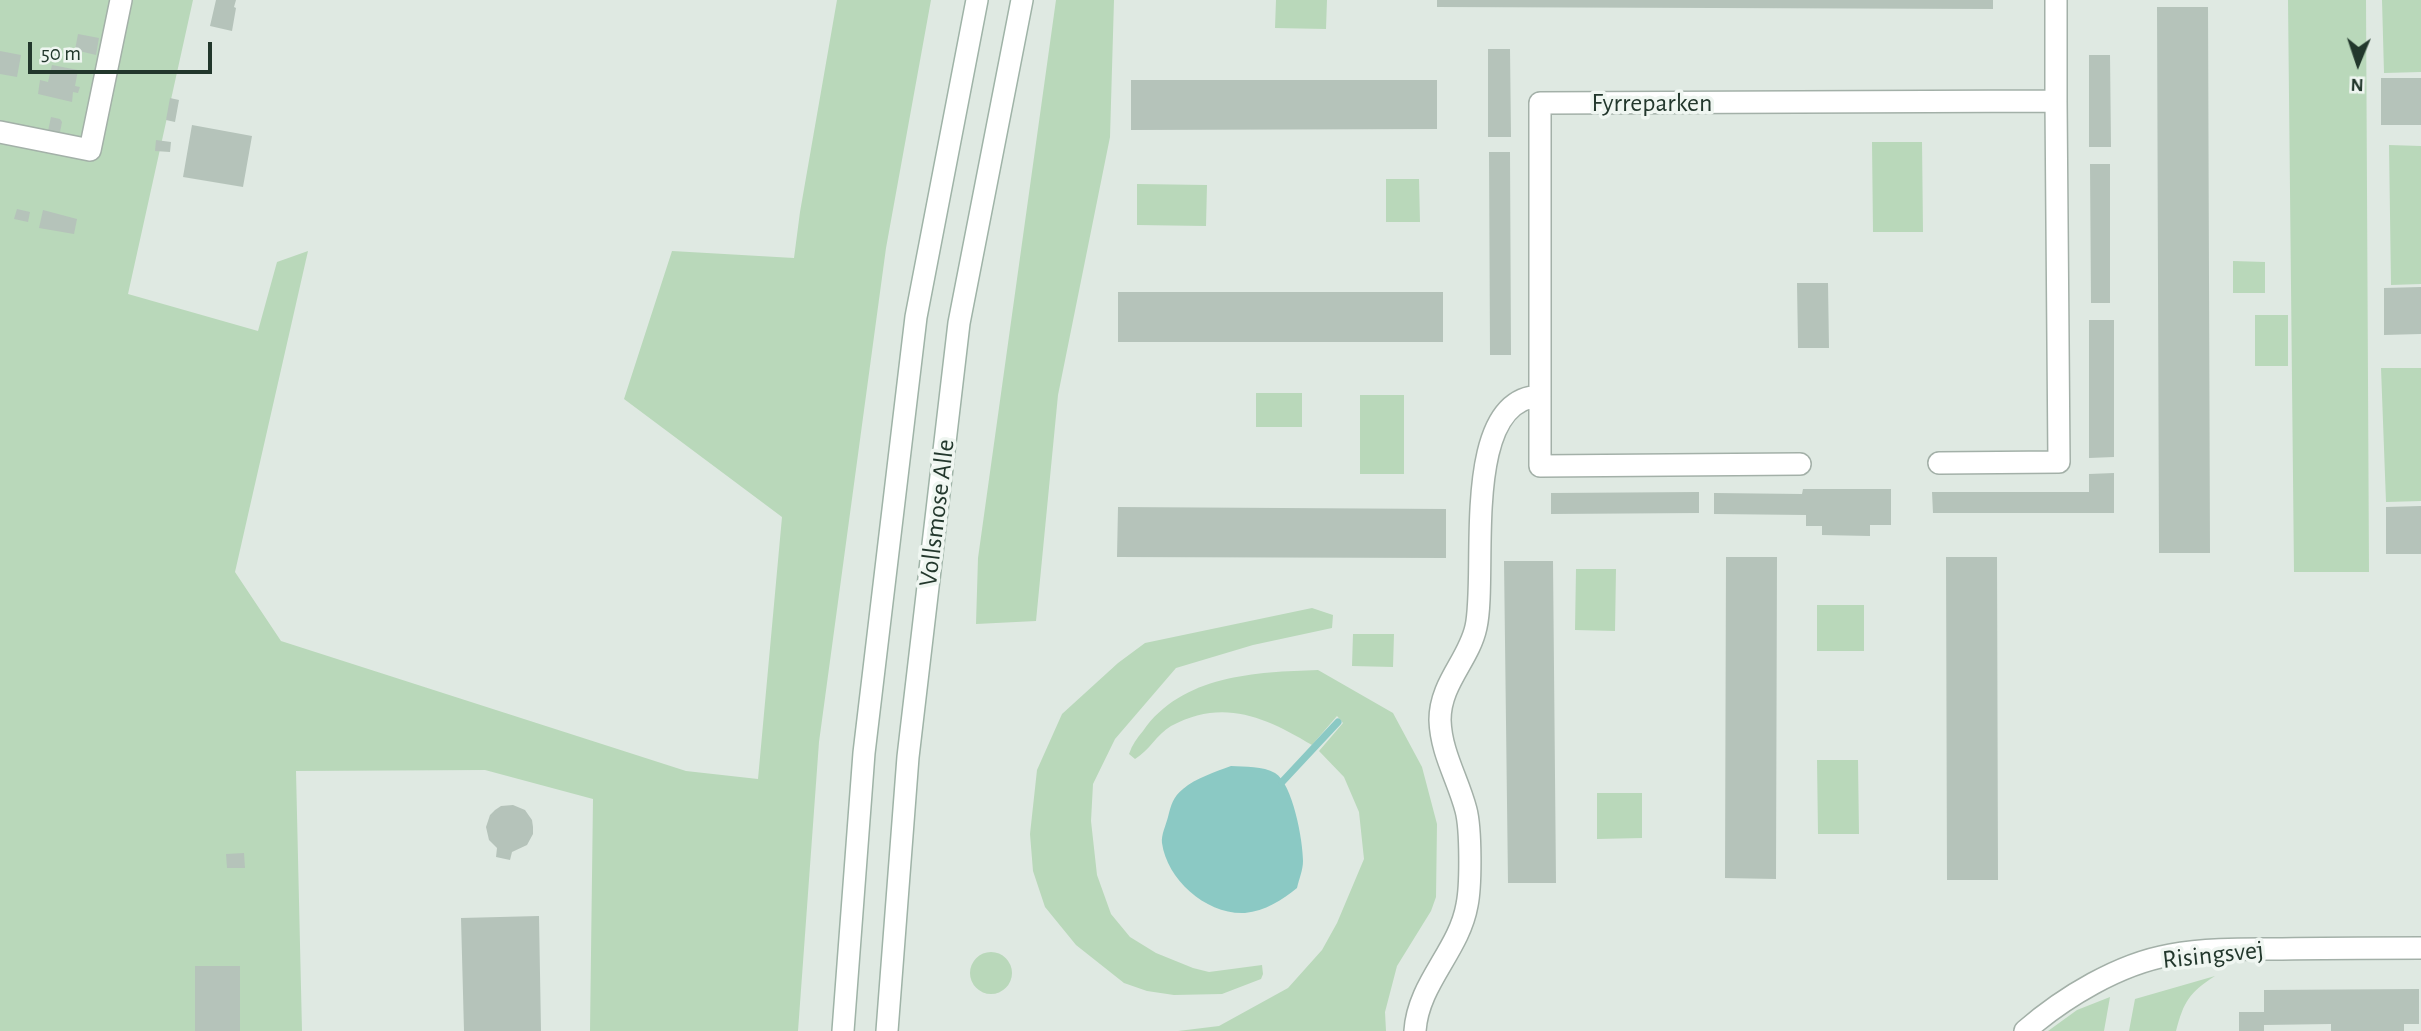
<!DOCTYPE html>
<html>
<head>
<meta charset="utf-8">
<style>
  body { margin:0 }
  #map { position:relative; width:2421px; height:1031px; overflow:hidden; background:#dfe9e2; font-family:"Alegreya Sans",sans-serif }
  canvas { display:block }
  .north { position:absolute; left:2323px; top:28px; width:70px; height:70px; -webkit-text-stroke:5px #eff6f1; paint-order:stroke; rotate:182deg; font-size:19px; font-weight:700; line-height:28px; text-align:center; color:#22372c }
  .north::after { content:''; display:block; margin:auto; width:24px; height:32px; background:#22372c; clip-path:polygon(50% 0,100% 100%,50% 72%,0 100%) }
  .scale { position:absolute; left:28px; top:42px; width:184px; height:32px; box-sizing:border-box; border:4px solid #22372c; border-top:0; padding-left:9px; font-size:21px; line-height:24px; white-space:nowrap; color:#22372c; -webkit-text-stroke:5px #eff6f1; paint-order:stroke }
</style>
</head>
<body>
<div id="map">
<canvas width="2421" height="1031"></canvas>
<div class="north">N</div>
<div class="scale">50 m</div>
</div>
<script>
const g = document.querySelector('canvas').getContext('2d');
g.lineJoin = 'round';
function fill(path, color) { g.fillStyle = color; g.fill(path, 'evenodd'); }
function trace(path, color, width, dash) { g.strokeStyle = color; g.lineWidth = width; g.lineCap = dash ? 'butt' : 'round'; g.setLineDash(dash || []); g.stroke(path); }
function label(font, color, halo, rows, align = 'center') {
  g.font = font + ' "Alegreya Sans",sans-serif'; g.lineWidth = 7; g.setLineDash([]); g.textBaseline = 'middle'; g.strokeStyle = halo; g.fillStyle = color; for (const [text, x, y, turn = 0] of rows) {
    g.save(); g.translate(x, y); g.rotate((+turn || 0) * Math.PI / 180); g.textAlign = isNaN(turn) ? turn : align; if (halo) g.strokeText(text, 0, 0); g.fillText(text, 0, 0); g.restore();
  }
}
const green = new Path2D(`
  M0,0h193l-65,294 130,37 19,-69 31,-11 -73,321 46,69 405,130 72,8 24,-262 -158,-118 48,-148 122,7 6,-46 37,-212h94l-45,248 -67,494 -21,289h-208l3,-232 -108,-29 -189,1 6,260h-302z
  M1056,0h58l-4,137 -52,258 -22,226 -60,3 2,-66z
  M1276,0h51l-1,29 -51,-1z
  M2288,0h78l3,572h-75z
  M2382,0h39v72l-37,1z
  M1872,142h50l1,90h-50z
  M2389,145l32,1v138l-30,1z
  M1386,179h33l1,43h-34z
  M1137,184l70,1 -1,41 -69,-1z
  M2233,261l32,1v31h-32z
  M2255,315h33v51h-33z
  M2381,368h40v133l-35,1z
  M1256,393h46v34h-46z
  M1360,395h44v79h-44z
  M1576,569h40l-1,62 -40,-1z
  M1817,605h47v46h-47z
  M1312,608l21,7 -1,13 -79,17 -77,23 -61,71 -22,45 -2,37 6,54 14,39 19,23 26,16 37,15 16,4 53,-7 1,9 -2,5 -39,15 -48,1 -27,-4 -23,-8 -48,-38 -31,-38 -12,-36 -3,-37 7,-64 25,-56 56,-51 27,-20z
  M1353,634h41l-1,33 -41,-1z
  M1318,670l75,43 29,54 15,57 -1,73 -5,14 -34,55 -12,46 1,19h-208l41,-5 69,-38 34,-38 15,-27 27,-64 -5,-47 -15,-35 -25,-26 24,-28 -6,-7 -25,29c-47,-28 -89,-47 -141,-19 -14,8 -22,25 -36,33l-6,-5c3,-9 8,-16 14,-23 39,-56 113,-59 175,-61z
  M1817,760h41l1,74h-41z
  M1597,793h45v45l-45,1z
  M970 973a21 21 0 1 1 42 0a21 21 0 1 1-42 0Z
  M2215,976c-26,17 -31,25 -39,55h-47l6,-32z
  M2110,997l-6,34h-56l29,-21z`);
const water = new Path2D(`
  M1231,766c14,1 32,0 44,7 18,11 28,68 28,88 0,9 -4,18 -6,27 -15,12 -32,23 -52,25 -38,2 -78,-33 -83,-70 -1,-8 4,-18 6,-26 3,-12 5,-20 15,-28 13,-11 32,-17 48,-23z`);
const stream = new Path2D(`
  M1282,782l56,-60`);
const building = new Path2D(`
  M216,0h20l-2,7 2,1 -4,23 -22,-5z
  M1437,0h556v9l-556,-2z
  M2157,7h51l2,546h-51z
  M78,34l21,4 -3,17 -21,-5z
  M1488,49h22l1,88h-23z
  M0,51l21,4 -4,22 -17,-3z
  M2089,55h21l1,92h-22z
  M52,65l26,5 -3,16 5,1 -2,6 -5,-1 -1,10 -34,-8 2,-14 8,2z
  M2381,78h40v47h-40z
  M1131,80h306v49l-306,1z
  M170,98l9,2 -4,22 -9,-2z
  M51,117l9,2 2,3 -2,10 -12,-1z
  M192,125l60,11 -9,51 -60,-10z
  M156,140l15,2 -1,10 -15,-1z
  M1489,152h21l1,203h-21z
  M2090,164h20v139h-19z
  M17,209l13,3 -2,10 -14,-3z
  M43,210l34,9 -3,15 -35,-6z
  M1797,283h31l1,65h-31z
  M2421,287v47l-37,1v-47z
  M1118,292h325v50h-325z
  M2089,320h25v137l-25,1z
  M2114,473v40h-181l-1,-21h157v-18z
  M1803,489h88v36h-21v11l-48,-1v-9h-16v-11l-92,-1v-21l88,1z
  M1699,492v21l-148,1v-21z
  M2421,506v48h-35v-47z
  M1118,507l328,2v49l-329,-1z
  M1726,557h51l-1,322 -51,-1z
  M1946,557h51l1,323h-51z
  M1504,561h49l3,322h-48z
  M513,805l12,5 7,10 1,7v7l-6,11 -15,7 -2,8 -14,-3 1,-9 -8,-8 -3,-13 4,-12 5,-5 6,-4z
  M244,853l1,15h-18l-1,-14z
  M539,916l2,115h-77l-3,-113z
  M195,966h45v65h-45z
  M2419,989v35h-15v7h-73v-7l-67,1v6h-25v-19h25v-22z`);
const street = new Path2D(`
  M0,132l90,18 31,-150
  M1939,463l120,-1 -3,-361
  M1800,464l-260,2v-363l516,-2v-101
  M1415,1031c3,-48 44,-80 52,-126 4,-19 4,-76 -1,-95 -8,-31 -25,-57 -26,-90 0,-37 29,-60 36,-93 12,-53 -17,-228 64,-231
  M2025,1031c39,-34 94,-67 145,-76 37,-7 75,-6 112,-6 46,-1 93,-1 139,-1`);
const secondary = new Path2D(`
  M843,1031l21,-278 52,-436 61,-317
  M887,1031l21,-274 51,-434 63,-323`);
const streetNames = [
  ["Fyrreparken",1652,103],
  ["Vollsmose Alle",937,513,-83],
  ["Risingsvej",2213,955,-6]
];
fill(green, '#b9d8ba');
fill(water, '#8bc9c4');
trace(stream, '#8bc9c4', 7);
fill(building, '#b5c3ba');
trace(street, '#a3b0a8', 24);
trace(secondary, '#9fb3a7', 24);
trace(street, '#fff', 21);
trace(secondary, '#fff', 21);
label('26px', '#22372c', '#eff6f1', streetNames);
</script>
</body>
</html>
